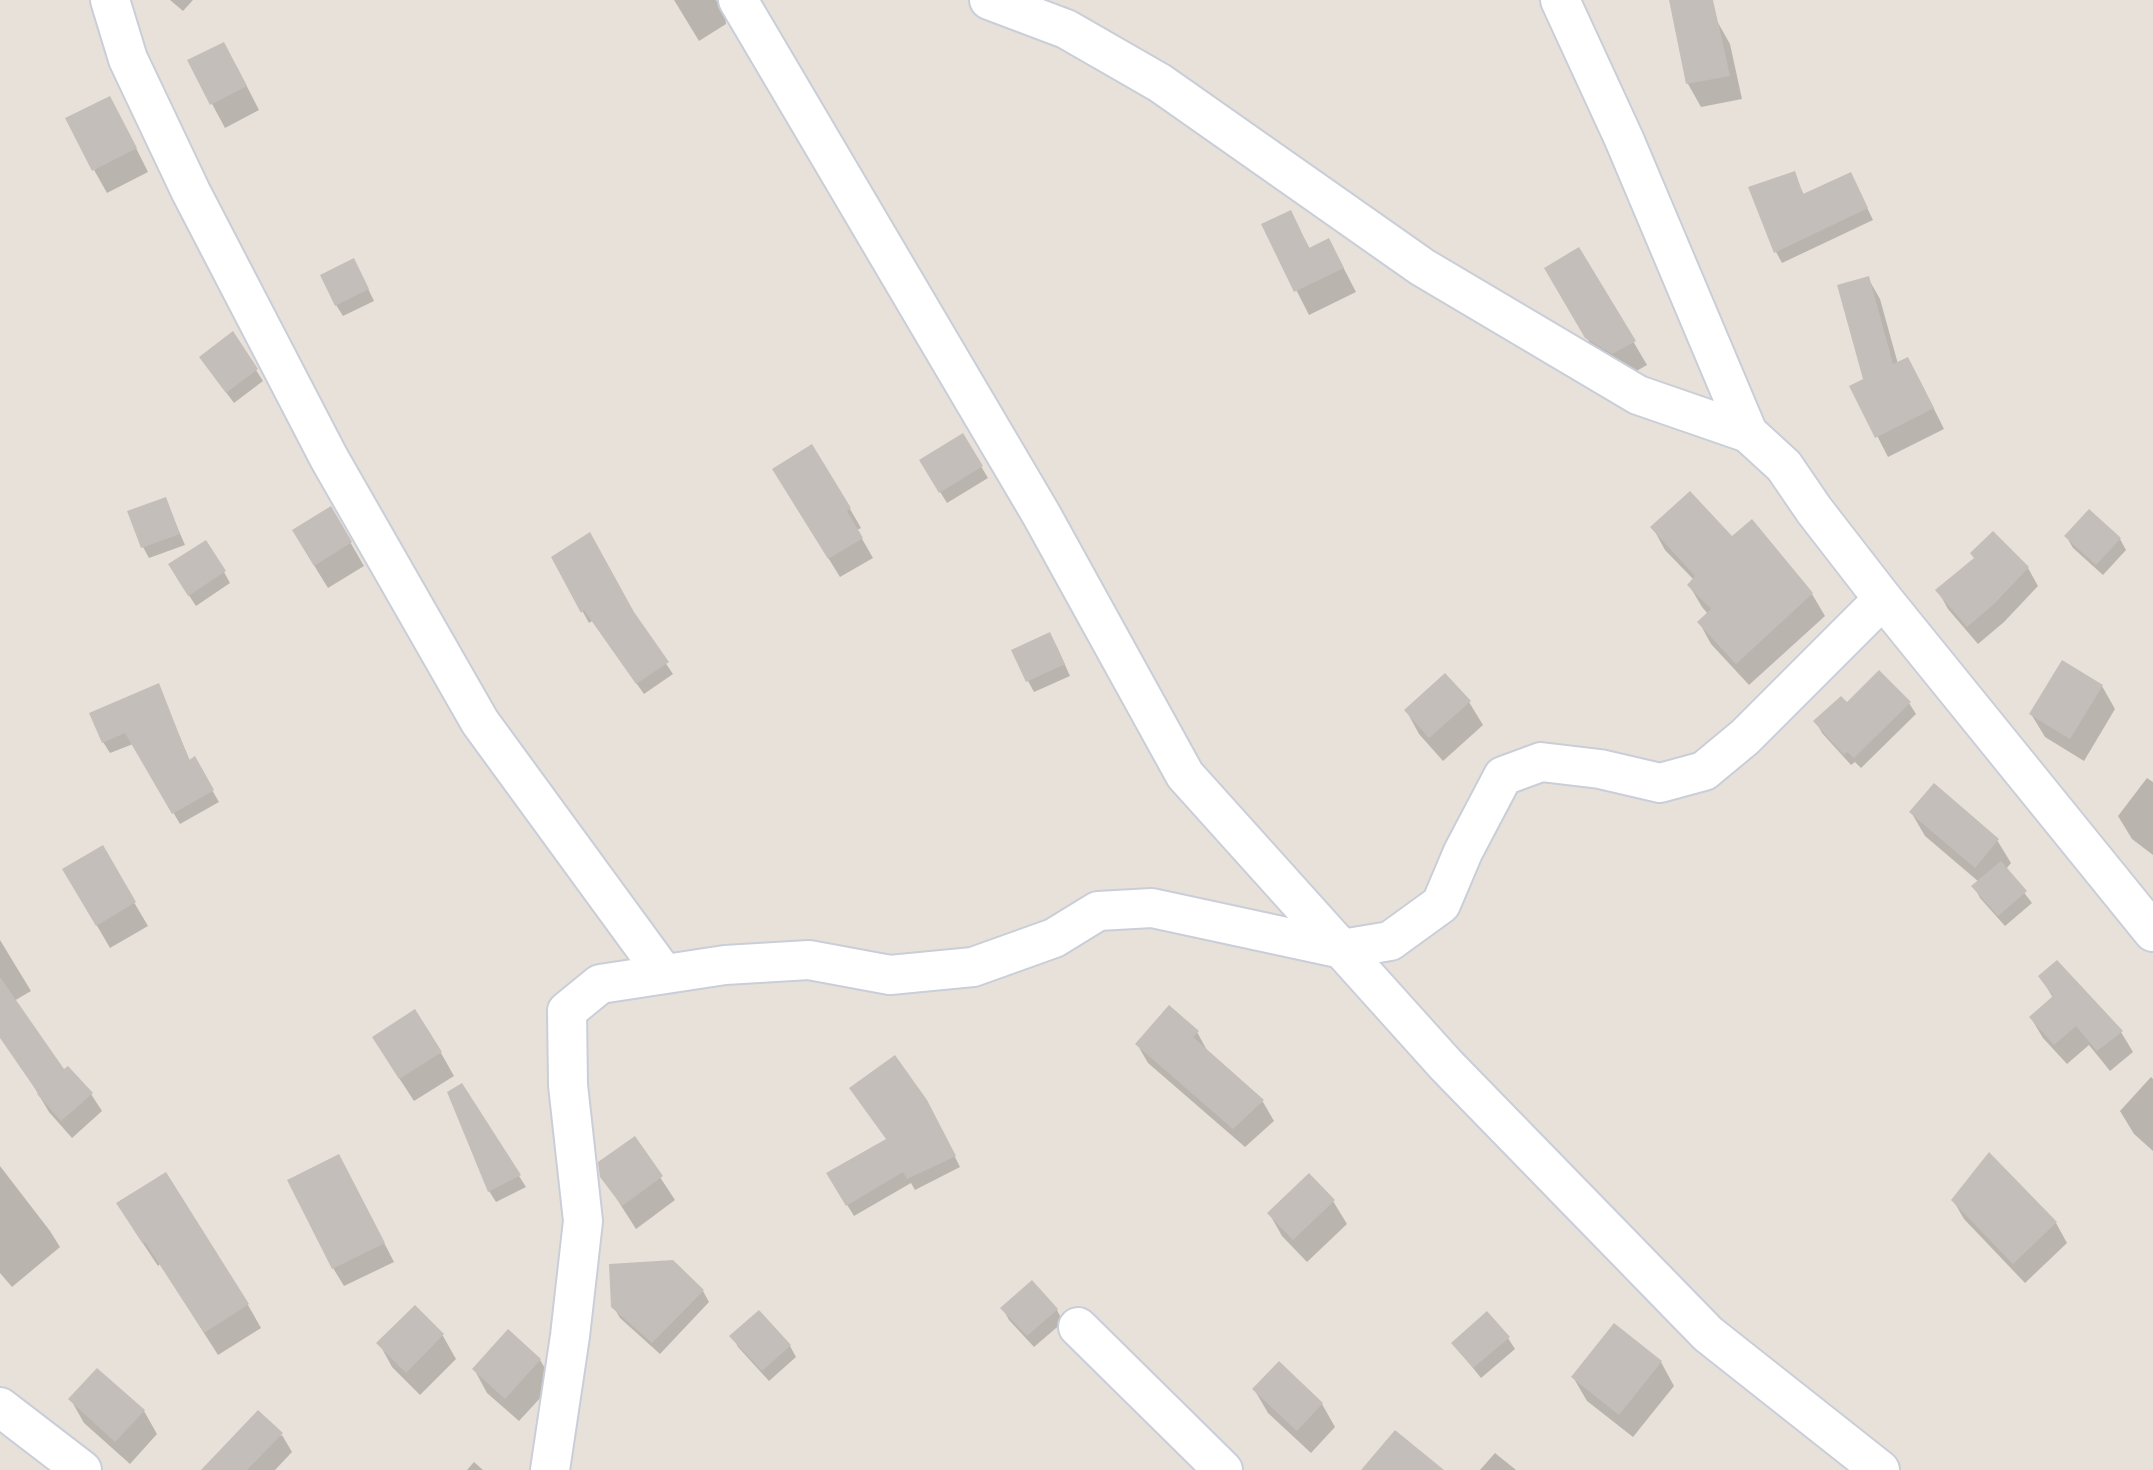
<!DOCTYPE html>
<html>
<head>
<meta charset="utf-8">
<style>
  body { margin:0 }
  canvas { display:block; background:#e8e1da }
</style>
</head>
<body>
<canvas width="2153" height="1470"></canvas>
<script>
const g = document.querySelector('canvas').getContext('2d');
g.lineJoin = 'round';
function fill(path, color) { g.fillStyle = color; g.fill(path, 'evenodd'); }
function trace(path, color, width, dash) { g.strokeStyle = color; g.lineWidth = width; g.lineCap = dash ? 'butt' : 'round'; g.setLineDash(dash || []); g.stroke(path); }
const shadow = new Path2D(`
  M170,0h23l-10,11z
  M674,0h42l9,14 1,10 -27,17z
  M1717,21l13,23 12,55 -41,8 -13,-23 -11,-55z
  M189,61l48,6 22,43 -34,18z
  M124,124l24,48 -41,21 -13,-23z
  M1794,173l10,22 52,-10 17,35 -91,43 -6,-11z
  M1290,212l20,37 19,-9 27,52 -47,23 -46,-90z
  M1579,249l68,116 -21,12 -25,-15 -54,-93z
  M360,272l14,29 -31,15 -7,-11z
  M1868,278l12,21 18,65 21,15 25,50 -56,28 -36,-70 13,-7z
  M233,334l30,47 -29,22 -26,-35z
  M963,436l25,42 -41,25 -26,-42z
  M785,488l65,21 11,19 -4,2 16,28 -33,19z
  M165,499l20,46 -36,13 -6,-11z
  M331,509l33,57 -36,22 -21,-34z
  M1653,528l79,10 80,56 13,22 -76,69 -38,-41 -12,-22 9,-8 -6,-7 -13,-22 5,-5 -29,-30z
  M1993,533l35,35 10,18 -34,36 -26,22 -30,-35 -10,-18 37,-32z
  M2066,536l54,3 6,11 -23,25 -30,-27z
  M553,558l81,58 39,58 -29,20 -52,-73 -3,2z
  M224,572l6,11 -34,23 -20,-30z
  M1056,645l14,31 -36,16 -6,-11z
  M158,685l32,76 4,-2 25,43 -39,22 -47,-80 -23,9 -7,-11z
  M2102,686l13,23 -31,52 -39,-24 -14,-23z
  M1469,702l14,23 -40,36 -24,-27 -13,-24z
  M1909,703l7,11 -55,54 -6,-6 -4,3 -29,-32 -6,-11 31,-17z
  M2147,778l6,4v73l-21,-16 -14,-23z
  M1911,812l86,28 14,23 -5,6 26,34 -27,23 -25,-28 -6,-12 5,-4 -54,-46z
  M102,848l46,78 -38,22 -46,-79z
  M0,940l31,51 -17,10 50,71 27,22 11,17 -30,27 -23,-26 -49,-82z
  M2040,976l81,56 12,20 -23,19 -21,-26 -22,19 -24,-26 -12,-20 22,-20z
  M1197,1032l11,20 55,50 11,19 -29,26 -97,-84 -11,-19z
  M441,1053l13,23 -40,25 -26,-40z
  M2151,1077l2,2v72l-19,-17 -14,-23z
  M462,1086l64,101 -30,15 -7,-11z
  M933,1113l27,54 -45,23 -4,-7 -57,33 -26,-42z
  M635,1139l40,61 -39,29 -34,-53z
  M1989,1154l67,69 11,20 -42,40 -61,-64 -11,-19z
  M0,1166l50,65 10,16 -48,40 -12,-14z
  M349,1175l45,87 -50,24 -11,-18z
  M1333,1201l14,23 -40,38 -25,-26 -13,-23z
  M132,1227l116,78 13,23 -43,27 -58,-91 -2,2z
  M1032,1283l25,27 6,12 -29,25 -25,-27 -6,-11z
  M703,1291l6,11 -49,52 -40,-36 -7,-12z
  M415,1307l28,29 13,23 -36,36 -28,-28 -13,-24z
  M508,1331l32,29 14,23 -35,38 -32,-28 -13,-24z
  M732,1336l58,10 6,11 -27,24 -31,-34z
  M1508,1338l7,11 -34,29 -28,-35z
  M1661,1362l13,24 -41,51 -46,-36 -14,-24z
  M1279,1363l43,41 13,23 -24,26 -43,-40 -14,-24z
  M71,1400l73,11 13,23 -27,30 -46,-41z
  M282,1435l10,17 -17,18h-71z
  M1495,1453l21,17h-36z
  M474,1462l9,8h-16z`);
const building = new Path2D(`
  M1669,0h44l17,76 -44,8z
  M224,42l23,44 -37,19 -23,-45z
  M110,96l27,52 -45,23 -27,-53z
  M1795,171l8,23 48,-22 17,36 -94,45 -26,-66z
  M1291,210l18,38 20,-10 15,30 -50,24 -33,-68z
  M1579,247l57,94 -24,13 -27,-16 -41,-70z
  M354,258l15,31 -34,17 -15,-31z
  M1869,276l24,88 15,-7 26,51 -59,30 -26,-52 14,-7 -26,-94z
  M233,331l25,38 -32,24 -27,-36z
  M963,433l20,33 -44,27 -20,-33z
  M812,444l39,64 -4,3 16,27 -35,21 -56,-90z
  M1690,491l42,45 20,-17 61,74 -77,71 -39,-42 14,-13 -24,-24 8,-9 -45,-49z
  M166,497l14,37 -39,14 -14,-37z
  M331,506l21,36 -38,24 -22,-36z
  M2089,509l32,29 -25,27 -32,-29z
  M1993,531l36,36 -35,37 -27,23 -32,-37 39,-32 -4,-5z
  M590,532l44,80 35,50 -33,22 -52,-74 -3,3 -30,-56z
  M206,540l20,31 -38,25 -20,-32z
  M1050,632l15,32 -39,18 -15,-32z
  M2062,660l41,25 -33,54 -41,-25z
  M1879,670l32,32 -57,56 -7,-6 -3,3 -31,-34 28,-25 6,6z
  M1445,673l26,28 -42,37 -25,-28z
  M159,683l30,77 6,-4 19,34 -42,24 -47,-81 -23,10 -13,-30z
  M1934,783l65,56 -24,29 -66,-56z
  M103,845l33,57 -40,24 -34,-57z
  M2001,861l26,30 -29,25 -27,-30z
  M2057,960l66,71 -26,20 -21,-25 -22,19 -25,-28 24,-21 -15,-20z
  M0,977l64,92 4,-3 25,27 -32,28 -24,-27 1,-1 -38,-55z
  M1169,1005l30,26 -6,6 71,63 -31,29 -98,-85z
  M415,1009l27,43 -43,27 -27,-42z
  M895,1055l32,45 29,56 -49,23 -4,-7 -57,34 -20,-33 60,-34 -37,-51z
  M462,1083l59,92 -33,17 -41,-100z
  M635,1136l28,40 -41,30 -22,-29 -2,-15z
  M1989,1152l68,70 -44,42 -62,-64z
  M339,1154l46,89 -53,26 -45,-89z
  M166,1172l83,132 -45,29 -59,-91 -2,2 -27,-41z
  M1309,1173l26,27 -42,40 -26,-27z
  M673,1260l31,30 -52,53 -41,-36 -2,-43z
  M1032,1280l26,29 -31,27 -27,-28z
  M415,1305l29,29 -38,39 -30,-30z
  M759,1310l32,35 -29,26 -33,-35z
  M1487,1311l23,26 -37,31 -22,-25z
  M1614,1323l48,38 -43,54 -48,-38z
  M508,1329l33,30 -36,40 -33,-30z
  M1279,1361l44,42 -26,28 -45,-42z
  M97,1368l48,42 -30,32 -47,-43z
  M258,1410l25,23 -36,37h-46z
  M1395,1430l49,40h-83z`);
const street = new Path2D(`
  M110,0l18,59 63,133 138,266 151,264 184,252
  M738,0l303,514 144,261 261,290 262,269 172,136
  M989,0l77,29 94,54 262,184 216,128 110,38
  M1078,1327l145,143
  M550,1470l20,-134 13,-115 -15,-136 -1,-74 33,-27 125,-19 84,-5 81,15 83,-8 81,-29 44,-27 54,-3 190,41 48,-8 51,-37 22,-52 40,-76 38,-14 59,7 60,14 44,-12 41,-34 138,-138`);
const secondary = new Path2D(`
  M1560,0l64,139 124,294 36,33 30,44 69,89 270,333
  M0,1407l82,63`);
fill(shadow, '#0003');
fill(building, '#c4beba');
trace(street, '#c9ced8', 42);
trace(secondary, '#c9ced8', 42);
trace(street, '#fff', 38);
trace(secondary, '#fff', 38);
</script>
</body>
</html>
